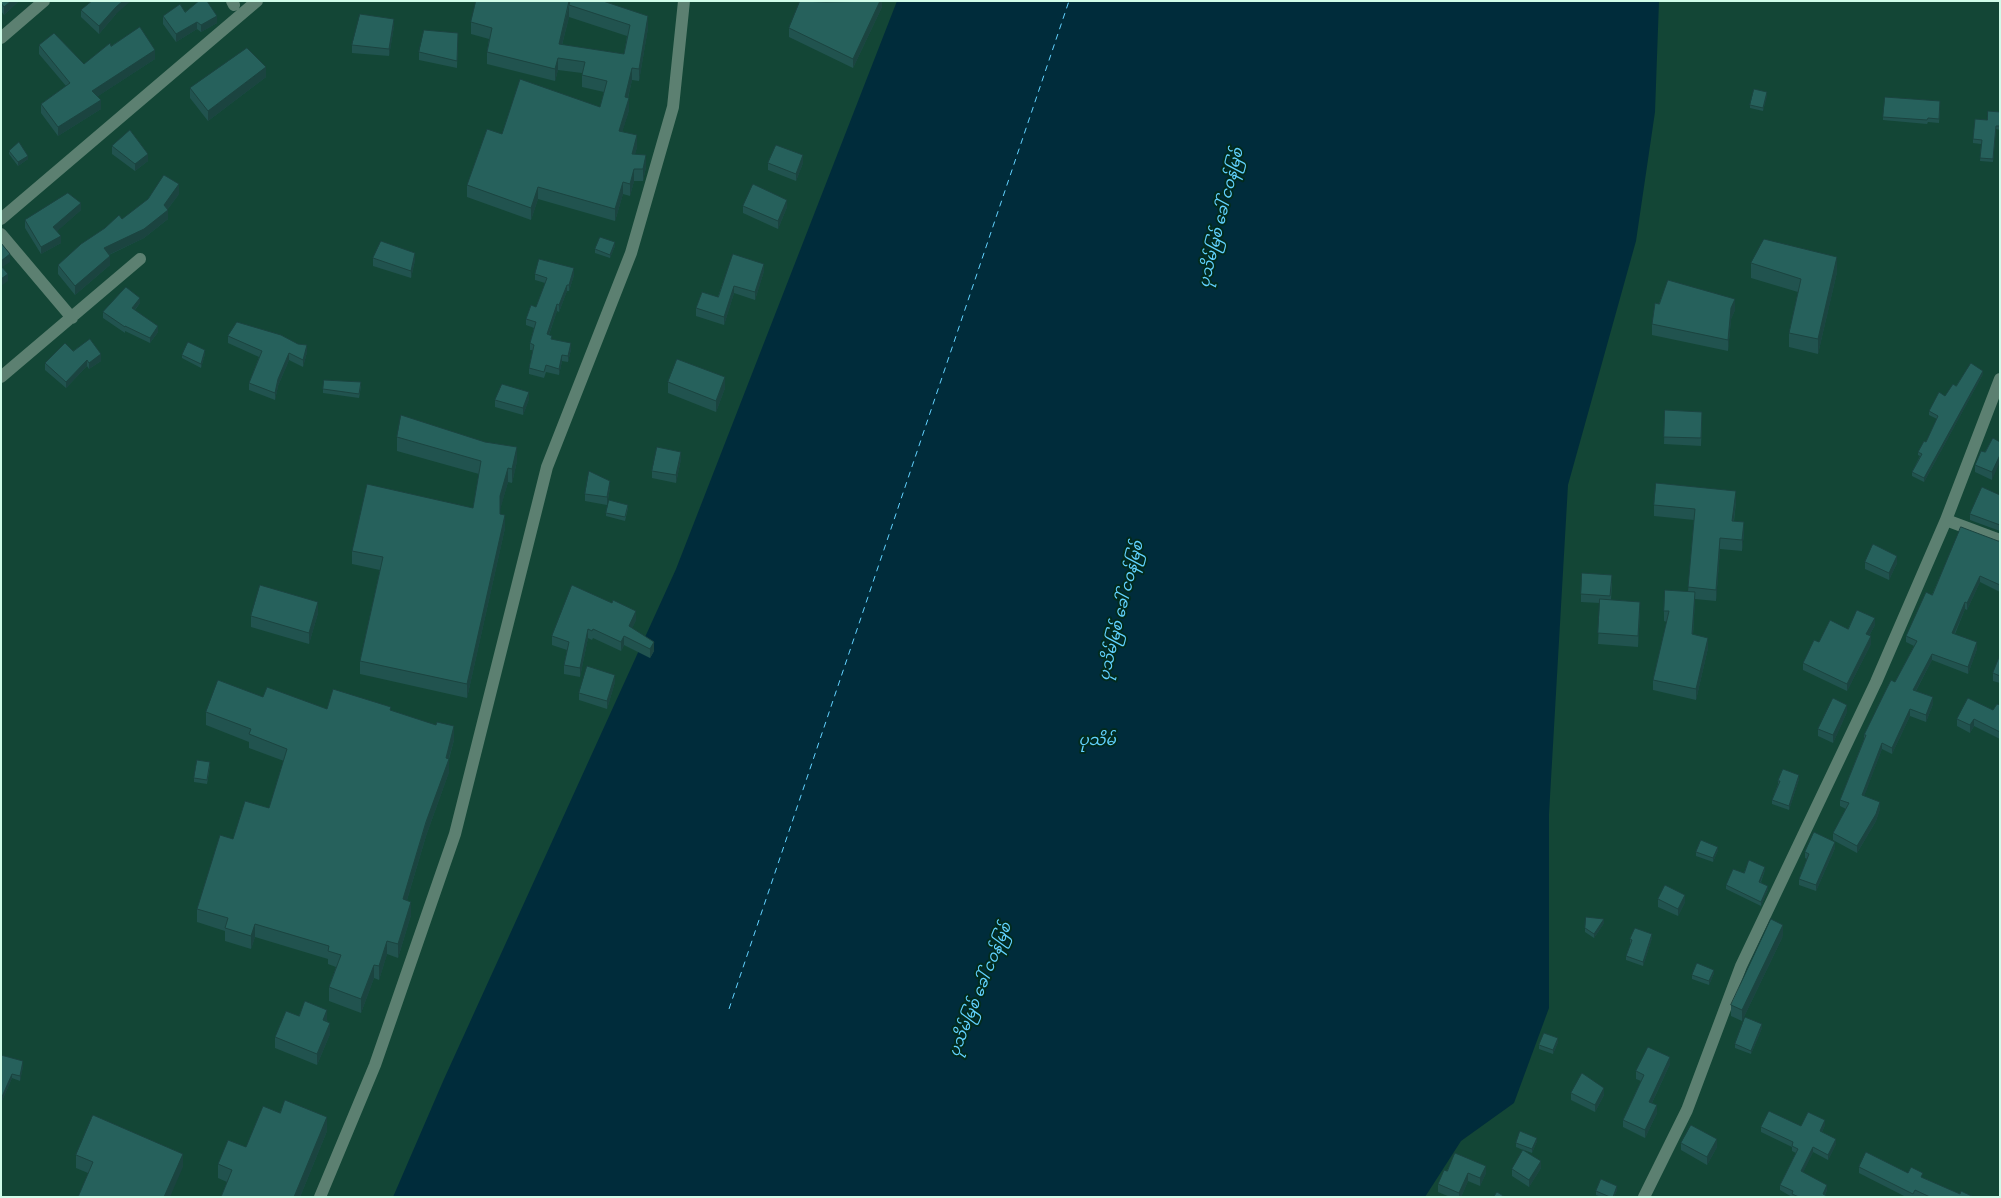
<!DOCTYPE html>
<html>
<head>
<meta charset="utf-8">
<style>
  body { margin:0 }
  #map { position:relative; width:2001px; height:1198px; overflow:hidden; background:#134636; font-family:"Roboto Condensed",sans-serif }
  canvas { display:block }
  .frame { position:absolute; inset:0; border:2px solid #d0fce9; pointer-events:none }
</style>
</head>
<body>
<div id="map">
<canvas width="2001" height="1198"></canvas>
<div class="frame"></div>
</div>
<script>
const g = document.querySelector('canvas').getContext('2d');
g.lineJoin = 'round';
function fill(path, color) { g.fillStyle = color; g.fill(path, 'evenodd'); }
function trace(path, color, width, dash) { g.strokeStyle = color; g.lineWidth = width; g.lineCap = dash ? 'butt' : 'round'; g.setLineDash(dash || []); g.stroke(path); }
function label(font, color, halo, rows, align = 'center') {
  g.font = font + ' "Roboto Condensed","Noto Sans Myanmar",sans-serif'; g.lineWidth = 4; g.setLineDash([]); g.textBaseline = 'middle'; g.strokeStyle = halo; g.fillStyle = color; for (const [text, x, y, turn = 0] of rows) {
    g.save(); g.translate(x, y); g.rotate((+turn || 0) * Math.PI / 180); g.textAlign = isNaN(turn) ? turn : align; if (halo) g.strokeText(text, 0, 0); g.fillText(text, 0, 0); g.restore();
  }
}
const water = new Path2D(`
  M897,1h762l-4,111 -19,129 -68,244 -19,329v194l-35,95 -53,38 -36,56h-1032l51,-118 232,-510z`);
const ferry = new Path2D(`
  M729,1009l340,-1008`);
const minor = new Path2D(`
  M232,1l2,4
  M1,38l43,-37
  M1,219l256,-218
  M1,234l71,84
  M1,377l139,-118
  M1946,520l54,20
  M320,1197l55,-132 80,-231 92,-367 84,-214 42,-146 11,-106
  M1644,1197l43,-87 54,-144 135,-284 70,-162 54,-141`);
const wall = new Path2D(`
  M1,1h18l-15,14 -3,-4z
  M476,1h127l45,27 -9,53 -7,-1 -4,18 1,12 -7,22 15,15 -2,7 11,13 -3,14h-9l-4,15 -7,-2 -8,27 -77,-22 -7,21 -64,-23v-12l35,-51 98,-27 4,-15 -22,-5v-14l-24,-3 -3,11 -68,-17v-12l2,-13 -18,-5v-12zM569,17l58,19 -3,18 -62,-9z
  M882,1v6l-29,61 -64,-31v-9z
  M81,10l35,4 -17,20 -18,-17z
  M185,12l32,11 -16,9 -4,-3 -21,13 -13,-18v-8z
  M394,26l-5,30 -37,-3v-8z
  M458,33l-1,35 -38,-8v-8z
  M39,45l45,19 27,-18 44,13 -57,37 3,13 -43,27 -17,-23v-9l25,-18 -27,-32z
  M266,77l-58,44 -18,-23v-10z
  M1767,95l-4,16 -13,-3v-3z
  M1940,105l-1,18 -11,-1 -1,2 -44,-4v-3z
  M2000,112v18l-4,-1 -3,33 -13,-1 1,-17 -8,-1v-4l14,-19z
  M112,146l36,15 -13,10 -23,-17z
  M9,151l19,8 -10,7 -9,-12z
  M768,163h35l-7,18 -28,-11z
  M179,194l-12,16 1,9 -24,19 -35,17 1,10 -35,30 -17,-21v-9l64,-46z
  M743,206l44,1 -9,22 -35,-16z
  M81,210l-24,21 4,12 -20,11 -16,-26v-8z
  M615,246l-5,12 -15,-5v-4z
  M733,254l31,17 -9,29 -21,-7 -10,32 -28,-9v-8l22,-11z
  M373,258l42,2 -4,18 -38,-12z
  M1751,263l86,9 -19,82 -29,-7v-14l9,-41 -47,-14z
  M535,274l39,1 -5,16h-2l-8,21 -2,-1 -8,24 3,4 19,10 -3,13 -6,-1 -3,14 -13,-3 -2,6 -15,-4v-6l4,-18h-3v-7l4,-15 -8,-3v-6l10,-12 9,-24 -10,-3z
  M140,303l-5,7 23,22 -8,11 -25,-12v2l-22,-15v-6z
  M1659,304l76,6 -4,9 -3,32 -76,-16v-11z
  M228,336l79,16 -4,15 -14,-7 -11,26 -3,14 -26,-10v-7l10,-26 -31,-14z
  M73,351l28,10 -12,8 -2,-3 -21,22 -21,-18v-7z
  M205,354l-4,14 -19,-10v-3z
  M1983,374l-59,108 -12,-6v-4l8,-16 -2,-1v-3l8,-10 11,-23 -8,-4v-4l27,-25z
  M668,382l57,6 -9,24 -48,-19z
  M361,386l-2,12 -36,-5v-4z
  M529,399l-6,16 -28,-8v-7z
  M1665,410l37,9 -1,27 -37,-2z
  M397,437l120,24 -5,22 -4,-1 -8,27v5l5,14 -38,170 -107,-24v-13l20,-91 -28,-6v-13l121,-43 6,-34 -82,-23z
  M1993,438l-1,42 -17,-8v-7l10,-13z
  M681,459l-5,24 -24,-5v-7z
  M610,488l-3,17 -22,-4v-7z
  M2000,495v36l-30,-11v-6z
  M1736,502l-2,19 10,12 -2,18 -22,-2 -4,52 -21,-2 -2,36 15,13 -12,52 -43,-10v-10l14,-58 -3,-1v-10l24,-19 6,-72 -40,-4v-11z
  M628,508l-3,13 -19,-5v-3z
  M1998,541h2v51l-20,-10 -13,28 -2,-1 -10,25 22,15 -9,25 -36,-14 -16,31 17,13 -7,18 -16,-6 -18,38 -10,-5 -18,47 16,13 -4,12 -19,32 -24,-13v-7l13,-24 -6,-3v-6l24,-61v-4l31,-53 19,-36 -8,-4v-6l26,-41z
  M1865,562l32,1 -8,17 -24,-11z
  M1612,583l-1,17 29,13 -2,34 -40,-3 2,-41 -19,-1v-8z
  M318,613l-9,31 -58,-17v-11z
  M636,620l-4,8 22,23 -4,7 -26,-13 -3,6 -28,-13 -1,2 -4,-2 -8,39 -16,-3v-9l3,-15 -15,-5v-9z
  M1875,625l-6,11 2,8 -24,47 -44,-21v-7l16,-21 29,-13z
  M2000,655v28l-7,-2v-8z
  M615,682l-8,27 -28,-9v-7z
  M263,697l64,12 64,2 63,29 -5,19v13l-23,64 -19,64 4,15 -13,43 -11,-4 -8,26 -5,-2 -13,35 -32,-12v-14l7,-20 -8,-3v-5l-73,-22 -4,12 -26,-8v-10l-28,-9v-13l36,-70 36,-31 15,-47 -35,-13v-6l-43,-17v-13z
  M2000,705v34l-26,-13 -4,7 -13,-7v-7l36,-9z
  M1847,712l-14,31 -15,-7v-7z
  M210,766l-3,18 -13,-2v-4z
  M1799,779l-10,31 -17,-6v-4l6,-16v-3z
  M1835,848l-19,43 -17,-6v-6l8,-20 -2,-1v-6z
  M1718,850l-5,12 -17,-6v-4z
  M1765,870l-4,12 7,7 -7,17 -35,-17v-4l18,-12z
  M1658,899l27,3 -7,14 -20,-9z
  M1604,923l-10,15 -9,-6v-4z
  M1783,936l-41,85 -11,-5v-11z
  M1652,938l-9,28 -17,-6v-4l5,-12 -1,-1v-4z
  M1714,973l-5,12 -17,-6v-4z
  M299,1016l28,4 3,14 -13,31 -42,-17v-11z
  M1762,1028l-11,26 -16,-6v-4z
  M1558,1042l-5,12 -14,-5v-4z
  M1,1055l22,11 -3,15 -8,-3 -11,25z
  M1670,1064l-18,39 5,10 -12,25 -22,-11v-7l18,-39 -5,-2v-8z
  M1571,1093l33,2 -9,17 -24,-12z
  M280,1113l47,18 -27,66h-79l6,-15 -9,-4v-14l28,-17z
  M1825,1125l-3,7 14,12 -8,16 -15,-8 -10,20 24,18 -2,5 3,2h-36l-12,-7v-5l16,-32 -4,-2v-4l-31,-15v-5l40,-1z
  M1537,1141l-5,12 -8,-3 17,18 -12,19 -17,-11v-7l11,-19 -7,-3v-4z
  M1681,1143l36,4 -10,18 -26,-15z
  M76,1155l107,12 -95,6 -12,-5z
  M1859,1167l49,6 15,5 37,16 14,3h-68l-47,-24z
  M1447,1171l39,2 -6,13 -12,-5 -7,16h-11l-12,-5v-8z
  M1617,1190l-3,7h-13l-5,-2v-4z`);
const shadedWall = new Path2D(`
  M11,1h8l-15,14v-8z
  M123,1h8l-15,13 -17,20v-8l17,-19z
  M880,1h2v6l-29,61v-9z
  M569,5v12l-10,39v-12z
  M217,16v7l-16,9v-7z
  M648,16v12l-9,53v-12z
  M394,19v7l-5,30v-7z
  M197,22v7l-21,13v-8z
  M155,50v9l-63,41v-9z
  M558,58v12l-3,11v-12z
  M266,67v10l-58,44v-10z
  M632,68v12l-7,29v-12z
  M1767,92v3l-4,16v-3z
  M629,98v12l-10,33v-12z
  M101,100v9l-43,27v-9z
  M637,135v12l-5,19v-12z
  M148,154v7l-13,10v-7z
  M646,155v12l-3,14v-12z
  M803,155v8l-7,18v-7z
  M28,156v3l-10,7v-4z
  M634,169v12l-4,15v-12z
  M623,182v12l-8,27v-12z
  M179,184v10l-12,16h1v9l-24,19 -40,19v-9l60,-43z
  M538,187v12l-7,21v-12z
  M787,200v7l-9,22v-8z
  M81,203v7l-28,25v-8z
  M61,236v7l-20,11v-7z
  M615,242v4l-5,12v-3z
  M415,253v7l-4,18v-7z
  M10,254v8l-9,6v-7z
  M110,256v9l-35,30v-9z
  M1837,257v15l-19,82v-15z
  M764,264v7l-9,29v-8z
  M574,268v7l-5,16v-6z
  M8,274v7l-7,5v-7z
  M567,285v6l-8,21v-7z
  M734,286v7l-10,32v-8z
  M140,298v5l-8,10v-5z
  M1735,299v11l-4,9 -3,32v-11l3,-32z
  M557,304v7l-10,29v-6z
  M158,326v6l-8,11v-5z
  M571,343v6l-3,13v-6z
  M307,345v7l-4,15v-7z
  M205,350v4l-4,14v-4z
  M289,353v7l-11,26 -3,14v-7l3,-14z
  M101,354v7l-12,8v-6z
  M562,355v6l-3,14v-6z
  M87,360v6l-21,22v-6z
  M1983,371v3l-59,108v-4z
  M725,377v11l-9,24v-11z
  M529,392v7l-6,16v-7z
  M517,447v14l-5,22v-14z
  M681,452v7l-5,24v-8z
  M2000,455v7l-8,18v-8z
  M508,468v14l-8,28v-14z
  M610,481v7l-3,17v-8z
  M1736,491v11l-4,30v-11z
  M505,515v13l-38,170v-14z
  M1744,522v11l-2,18v-11z
  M1720,538v11l-4,52v-11z
  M1897,556v7l-8,17v-7z
  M1980,576v6l-13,28v-7z
  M1695,592v10l-3,43v-11z
  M318,602v11l-9,31v-11z
  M1640,602v11l-2,34v-11z
  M1965,602v7l-13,30v-6z
  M636,611v9l-7,15v-9z
  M1875,618v7l-9,16v-7z
  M588,629v9l-8,39v-9z
  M624,636v9l-3,6v-9z
  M1871,636v8l-24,47v-7z
  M1708,638v10l-12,52v-11z
  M654,642v9l-4,7v-9z
  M1977,642v7l-9,25v-7z
  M1932,654v6l-19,36v-6z
  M615,675v7l-8,27v-8z
  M1933,697v7l-7,18v-7z
  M1847,705v7l-14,31v-8z
  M1910,709v7l-18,38v-6z
  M1974,719v7l-4,7v-8z
  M454,726v14l-6,21 1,-2v13l-23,64 -23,77v-14l43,-141z
  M1882,743v6l-20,53v-7z
  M1799,775v4l-10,31v-4z
  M1880,802v7l-4,12 -19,32v-7z
  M1835,842v6l-19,43v-6z
  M1718,847v3l-5,12v-4z
  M1765,867v3l-6,15v-3z
  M1768,886v3l-7,17v-4z
  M1685,895v7l-7,14v-7z
  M411,902v13l-13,43v-14z
  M1604,919v4l-10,15v-4z
  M255,924v13l-4,12v-13z
  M1783,925v11l-41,85v-11z
  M1652,934v4l-9,28v-4z
  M387,941v13l-8,26v-14z
  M374,965v13l-13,35v-14z
  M1714,970v3l-5,12v-4z
  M327,1010v10l-4,11v-11z
  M330,1023v11l-13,31v-11z
  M1762,1024v4l-11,26v-3z
  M1558,1038v4l-5,12v-4z
  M1670,1057v7l-21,45v-7z
  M23,1061v5l-3,15v-5z
  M12,1074v4l-11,25v-4z
  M1604,1088v7l-9,17v-7z
  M1657,1105v8l-12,25v-8z
  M327,1117v14l-27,66h-6z
  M1825,1120v5l-5,11v-5z
  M1537,1138v3l-5,12v-4z
  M1717,1139v8l-10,18v-8z
  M1836,1139v5l-8,16v-5z
  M1813,1147v5l-12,25v-6z
  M183,1154v13l-13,30h-6z
  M1541,1161v7l-12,19v-7z
  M1486,1166v7l-6,13v-8z
  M1468,1173v8l-7,16h-2v-4z
  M1827,1185v5l-3,7 -1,-3z
  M1617,1186v4l-3,7h-1z`);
const building = new Path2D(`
  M1,1h10l-7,6 -3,-4z
  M92,1h31l-7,6 -17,19 -18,-16z
  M199,1h8l10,15 -16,9 -4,-3 -21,12 -13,-18 17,-12 5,8z
  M476,1h93l-10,43 65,10 6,-29 -61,-20 1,-4h33l45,15 -9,53 -7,-1 -7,29 4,1 -10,33 18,4 -5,19 14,1 -3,14h-9l-4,15 -7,-2 -8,27 -77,-22 -7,21 -64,-23 20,-56 15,5 18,-55 80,28 7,-26 -25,-6 3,-13 -27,-4 -3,11 -68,-17 5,-24 -21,-6z
  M800,1l26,1 54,-1 -27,58 -64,-31z
  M360,14l34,5 -5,30 -37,-4z
  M140,27l15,23 -63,41 9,9 -43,27 -17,-23 29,-21 -31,-38 15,-12 30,31 26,-21 1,3z
  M424,30l34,3 -1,28 -38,-9z
  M247,48l19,19 -58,44 -18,-23z
  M1754,89l13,3 -4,16 -13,-3z
  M1885,97l55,4 -1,18 -11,-1 -1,2 -44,-3z
  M1988,111l12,1v14h-4l-3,33 -13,-1 2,-18 -9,-1 2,-20 12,1z
  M130,130l18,24 -13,10 -23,-18z
  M19,142l9,14 -10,6 -9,-11z
  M776,145l27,10 -7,19 -28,-11z
  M164,175l15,9 -15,21 4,5 -24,19 -40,19 6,8 -35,30 -17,-21 23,-21 24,-16 14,-13 3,4 26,-20z
  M753,184l34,16 -9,21 -35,-15z
  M68,193l13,10 -28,24 8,9 -20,11 -16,-27z
  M600,237l15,5 -5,13 -15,-6z
  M1764,239l73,18 -19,82 -29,-6 12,-54 -50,-16z
  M381,241l34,12 -4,18 -38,-13z
  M1,243l9,11 -9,7z
  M733,254l31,10 -9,28 -21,-6 -10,31 -28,-9 6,-16 16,5z
  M539,259l35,9 -5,17h-2l-8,20 -2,-1 -10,30 5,2 -1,3 20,4 -3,13 -6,-1 -3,14 -13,-4 -2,7 -15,-4 5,-23 -4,-2 6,-21 -10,-3 5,-14 5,2 11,-29 -12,-4z
  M1,266l7,8 -7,5z
  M1668,280l67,19 -4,9 -3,32 -76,-16 3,-21 4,1z
  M126,287l14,11 -8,10 26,18 -8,12 -25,-12v1l-22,-15z
  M237,322l44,13 17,9 9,1 -4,15 -14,-7 -11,26 -3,14 -26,-10 13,-32 -34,-15z
  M90,339l11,15 -12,9 -2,-3 -21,22 -21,-19 20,-20 8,8z
  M188,342l17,8 -4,14 -19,-9z
  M677,359l48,18 -9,24 -48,-19z
  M1971,363l12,8 -59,107 -12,-6 10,-18 -4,-2 6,-11 2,1 12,-26 -9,-5 10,-19 6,4 8,-12 3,2z
  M324,380l37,2 -2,12 -36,-5z
  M502,384l27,8 -6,16 -28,-8z
  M1665,410l37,2 -1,26 -37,-1z
  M401,415l84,27 32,5 -5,22 -4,-1 -8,28v18l5,1 -38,169 -107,-23 23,-104 -31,-6 15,-67 106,24 8,-47 -84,-24z
  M1993,438l7,4v13l-8,17 -17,-7 6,-14 4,1z
  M657,447l24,5 -5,23 -24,-4z
  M589,471l21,10 -3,16 -22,-3z
  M1656,483l80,8 -4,30 12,1 -2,18 -22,-2 -4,52 -28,-3 7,-78 -41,-4z
  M1982,487l18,8v30l-30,-11z
  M609,500l19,5 -3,12 -19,-4z
  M1961,527l37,14h2v44l-20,-9 -13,27 -2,-1 -13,31 25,9 -9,25 -36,-13 -19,36 20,7 -7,18 -16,-6 -18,39 -10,-5 -20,52 18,7 -4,12 -19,32 -24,-13 16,-30 -9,-3 26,-65h-2l19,-39 8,-16 4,2 22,-41 -11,-5 20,-44 6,3z
  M1873,544l24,12 -8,17 -24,-11z
  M1582,573l30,2 -2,21 -29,-2z
  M260,585l58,17 -9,31 -58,-17z
  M572,585l40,18 1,-3 23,11 -7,15 25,16 -4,7 -26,-13 -3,6 -28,-13 -1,2 -4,-2 -8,39 -16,-3 5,-23 -17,-6z
  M1665,590l30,2 -3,42 16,4 -12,51 -43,-9 16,-69h-5z
  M1600,599l40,3 -2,34 -40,-3z
  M1857,610l18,8 -9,16 5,2 -24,48 -44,-21 11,-23 5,2 11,-22 18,9z
  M2000,655v21l-7,-3z
  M587,666l28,9 -8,26 -28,-8z
  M218,680l45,17 4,-10 60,22 6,-20 58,18 -1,3 46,15 1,-3 17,4 -8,32 3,1 -23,63 -23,77 8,3 -13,42 -11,-3 -8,25 -5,-1 -13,34 -32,-12 12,-32 -13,-4 1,-5 -74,-22 -4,12 -26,-8 3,-10 -31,-9 23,-74 13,4 12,-38 24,7 18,-59 -38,-15 2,-5 -45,-17z
  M1833,698l14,7 -14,30 -15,-6z
  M1968,698l25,12 4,-6 3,1v27l-26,-13 -4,6 -13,-6z
  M197,760l13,2 -3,18 -13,-2z
  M1783,769l16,6 -10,31 -17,-6 8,-19h-2z
  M1814,832l21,10 -19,43 -17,-6 10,-25 -4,-2z
  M1701,840l17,7 -5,11 -17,-6z
  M1749,860l16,7 -6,15 9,4 -7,16 -35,-17 7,-16 11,4z
  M1665,885l20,10 -7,14 -20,-10z
  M1586,917l18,2 -10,15 -9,-6z
  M1771,919l12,6 -41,85 -11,-5z
  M1635,928l17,6 -9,28 -17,-6 6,-16 -2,-1z
  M1697,963l17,7 -5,11 -17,-6z
  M305,1001l22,9 -4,10 7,3 -13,31 -42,-17 11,-26 13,5z
  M1745,1017l17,7 -11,27 -16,-7z
  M1544,1033l14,5 -5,12 -14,-5z
  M1648,1047l22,10 -21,45 8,3 -12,25 -22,-10 21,-45 -8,-4z
  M1,1055l22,6 -3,15 -8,-2 -11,25z
  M1582,1073l22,15 -9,17 -24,-12z
  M285,1100l42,17 -33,80h-73l11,-27 -14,-6 10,-24 18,7 17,-41 17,7z
  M1769,1111l32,15 7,-14 17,8 -5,11 16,8 -8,16 -15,-8 -12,24 26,14 -4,9 5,3h-29l-7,-3 1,-3 -13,-6 18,-36 -6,-3 1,-4 -32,-15z
  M93,1115l90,39 -19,43h-86l15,-35 -17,-7z
  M1691,1125l26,14 -10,18 -26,-14z
  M1520,1131l17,7 -5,11 -16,-6z
  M1523,1150l18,11 -12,19 -17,-11z
  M1866,1152l42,21 3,-6 12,6 -2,4 39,17 1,-3 13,6h-44l-15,-7 -2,4 -54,-27z
  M1455,1153l31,13 -6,12 -12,-5 -9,20 -21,-9 6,-14 3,1z
  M1601,1179l16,7 -4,11h-3l-14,-6z
  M1497,1192l8,5h-11z`);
const waterNames = [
  ["ပုသိမ်မြစ် ခေါ် ငဝန်မြစ်",1222,218,-76],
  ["ပုသိမ်မြစ် ခေါ် ငဝန်မြစ်",1122,611,-76],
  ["ပုသိမ်",1097,741],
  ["ပုသိမ်မြစ် ခေါ် ငဝန်မြစ်",981,990,-68]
];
fill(water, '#002c3b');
trace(ferry, '#62d2ff', 1, [6, 5]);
trace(minor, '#5c8071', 12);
fill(wall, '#21534f');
fill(shadedWall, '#1b4440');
fill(building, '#26615c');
trace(building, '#1b4440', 1);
label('italic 15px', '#62d2ff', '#012b1e', waterNames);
</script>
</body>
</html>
